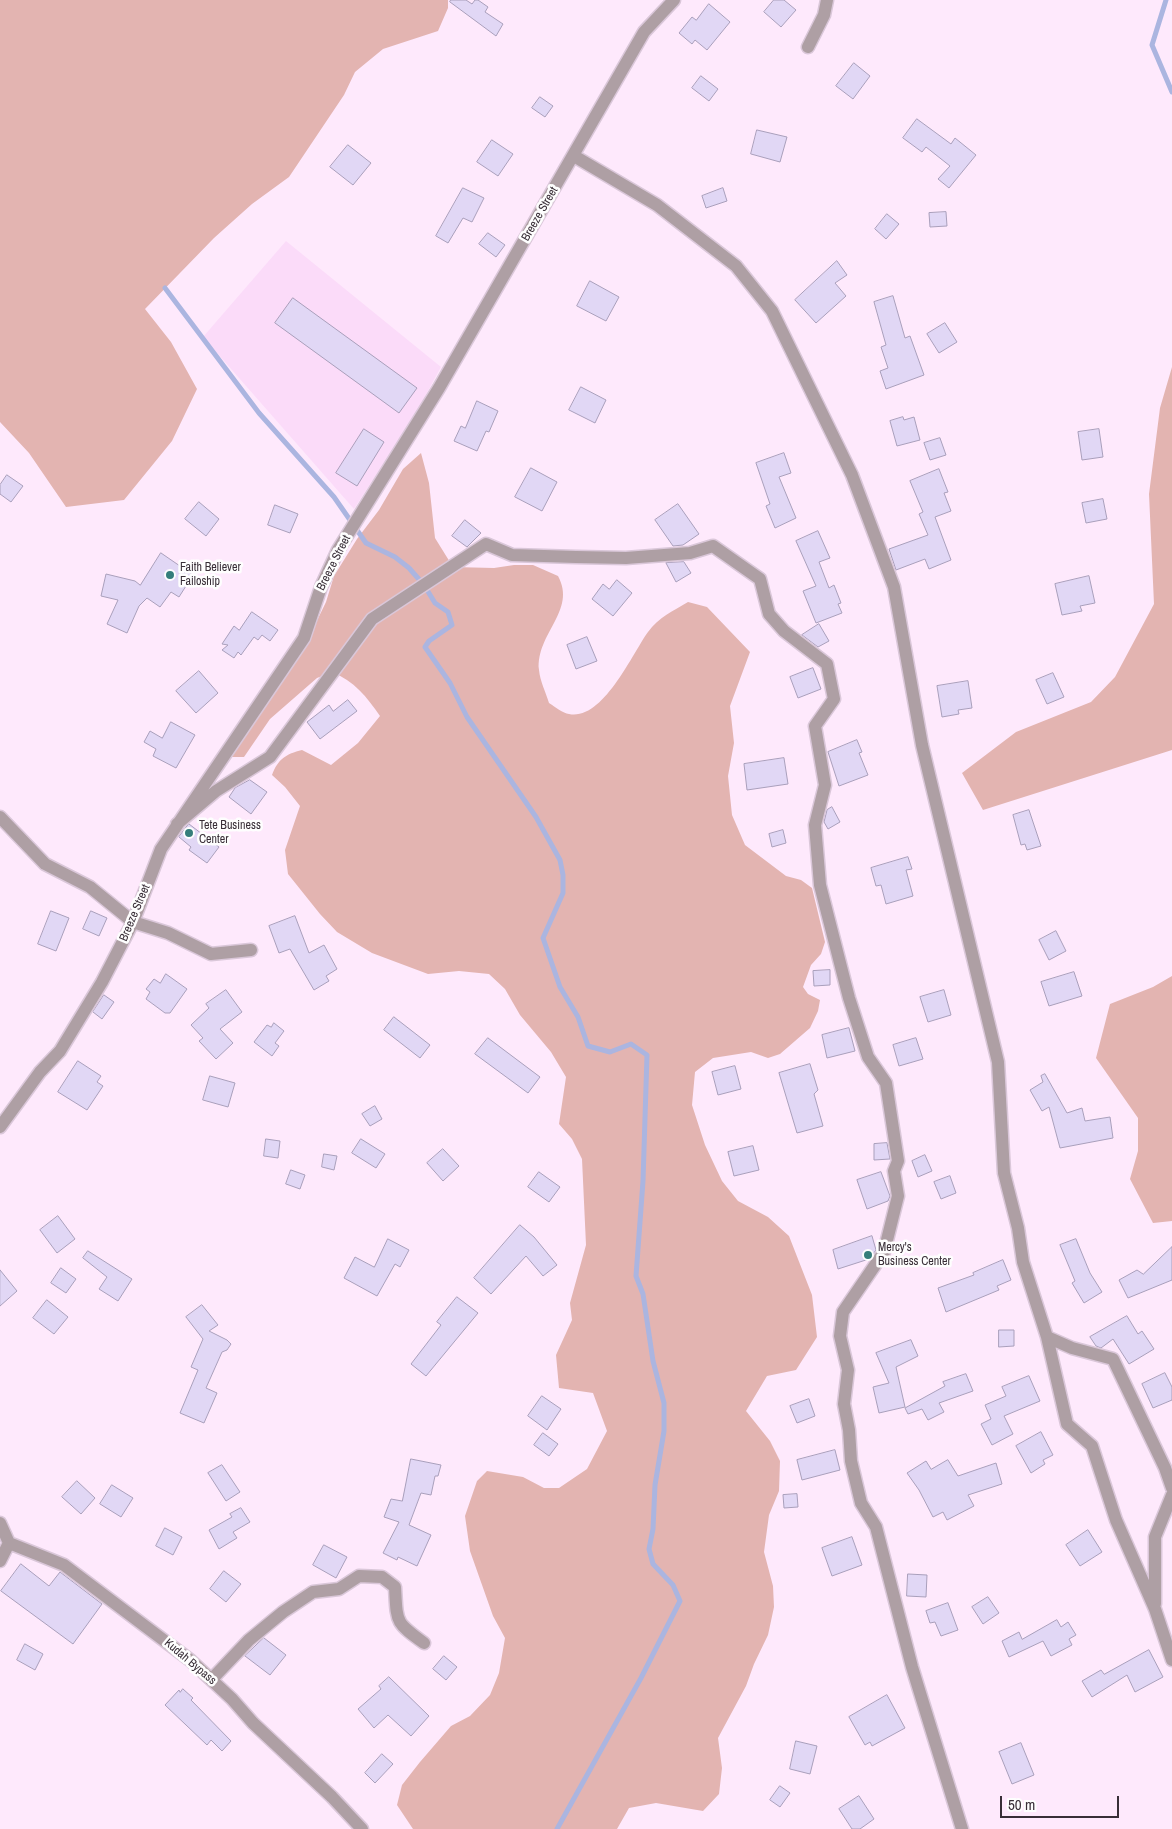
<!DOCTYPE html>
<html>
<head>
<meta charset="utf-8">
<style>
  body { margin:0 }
  #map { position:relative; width:1172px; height:1829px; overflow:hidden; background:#fee9fc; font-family:"Archivo Narrow",sans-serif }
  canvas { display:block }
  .scale { position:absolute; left:1000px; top:1796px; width:119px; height:22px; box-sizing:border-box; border:2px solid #382e37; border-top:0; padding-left:6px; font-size:15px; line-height:18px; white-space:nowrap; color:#382e37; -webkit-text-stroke:4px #fefefe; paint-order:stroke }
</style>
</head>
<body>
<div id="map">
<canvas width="1172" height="1829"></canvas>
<div class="scale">50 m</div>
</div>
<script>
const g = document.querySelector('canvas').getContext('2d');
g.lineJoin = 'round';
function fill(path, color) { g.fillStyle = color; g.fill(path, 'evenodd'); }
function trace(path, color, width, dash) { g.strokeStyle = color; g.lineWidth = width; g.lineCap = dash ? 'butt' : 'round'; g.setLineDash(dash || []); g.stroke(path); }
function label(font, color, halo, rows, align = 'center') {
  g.font = font + ' "Archivo Narrow",sans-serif'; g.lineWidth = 5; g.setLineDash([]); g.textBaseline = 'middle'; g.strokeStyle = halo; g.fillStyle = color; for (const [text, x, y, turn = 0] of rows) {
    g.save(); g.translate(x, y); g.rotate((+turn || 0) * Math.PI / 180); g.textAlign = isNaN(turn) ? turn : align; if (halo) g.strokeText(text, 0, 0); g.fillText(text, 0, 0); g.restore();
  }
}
const built = new Path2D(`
  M286,241l155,126 -26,48 -61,94 -151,-172z`);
const green = new Path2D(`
  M0,0h448v8l-10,23 -55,18 -28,23 -11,23 -55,82 -37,27 -38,34 -69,71 26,33 26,47 -25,52 -48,59 -58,7 -37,-54 -29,-31z
  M1172,367v383l-189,60 -21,-37 54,-41 75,-30 24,-25 39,-73 -5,-110 11,-86z
  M421,453l8,30 6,55 18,29 41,1 20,-3h19l25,11c19,35 -22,57 -19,94 1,11 7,23 10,33 6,4 14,10 20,11 34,7 63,-60 79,-82 11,-15 25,-21 40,-30l19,5 43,45 -20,54 4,37 -6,33 4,39 13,30 41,31 15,4 11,8 13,54 -4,12 -10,11 -8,22 5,7 12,6 -2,11 -8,17 -30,26 -12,4 -17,-6 -38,6 -18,14 -3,33 13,40 17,36 16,20 30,16 21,19 23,59 5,42 -21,33 -29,6 -21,35 24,30 10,20 -1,30 -10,24 -5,37 9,34 1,21 -6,28 -14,29 -8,22 -28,52 4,30 -3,26 -16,17 -47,-8 -27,5 -12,21h-204l-16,-24 5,-20 18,-23 31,-36 19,-10 20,-21 9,-22 6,-35 -12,-22 -23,-65 -5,-35 12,-35 10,-10 36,6 21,11h15l28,-19 20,-38 -14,-38 -34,-5 -3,-33 16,-35 -2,-17 16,-58 -4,-86 -10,-20 -13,-15 7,-47 -15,-25 -31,-37 -15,-26 -16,-15 -30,-3 -31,3 -56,-21 -35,-21 -17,-18 -32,-40 -3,-24 15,-44 -15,-19 -13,-12c6,-16 14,-21 30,-25l29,15 27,-22 22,-27c-13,-19 -26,-35 -48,-44l-15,6 -47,41 -26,38h-14l79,-120 17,-35 8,-26 23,-37 22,-29 24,-41z
  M1172,976v245l-19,2 -23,-44 8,-28v-33l-42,-60 14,-54 43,-17z`);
const stream = new Path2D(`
  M1166,0l-14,45 20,47
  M165,288l94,125 75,84 32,46 29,14 14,11 15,17 11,18 13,9 4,13 -23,16 -4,6 25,36 17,34 69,100 24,43 3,15v18l-20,45 17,49 18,30 10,29 22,6 21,-8 16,11 -4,126 -7,95 7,18 10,67 11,42v28l-9,54 -2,44 -4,20 4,15 20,21 7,16 -39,77 -84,151`);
const building = new Path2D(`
  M451,0h15l6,4 3,-4h3l10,7 -3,5 18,12 -7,12 -46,-34z
  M774,0h10l12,10 -15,17 -17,-15z
  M709,4l21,18 -23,28 -12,-10 -3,4 -13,-11 13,-16 4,3z
  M854,63l16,13 -17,23 -17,-13z
  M701,76l17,13 -9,12 -17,-13z
  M540,97l13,9 -8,11 -13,-9z
  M917,119l34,25 4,-6 21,17 -27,33 -11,-9 12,-13 -24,-19 -4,5 -19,-14z
  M757,130l30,7 -7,25 -29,-8z
  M492,140l21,14 -15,22 -21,-14z
  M348,145l23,18 -18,22 -23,-18z
  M463,188l21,10 -12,24 -9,-4 -15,25 -12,-7z
  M723,188l4,13 -21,7 -4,-12z
  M946,212l1,14 -17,1 -1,-14z
  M887,214l12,10 -13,15 -11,-10z
  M488,233l17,12 -9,12 -17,-13z
  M837,261l10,14 -12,8 11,13 -30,27 -21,-23z
  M590,281l29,16 -13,24 -29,-15z
  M893,296l12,42 5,-2 14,39 -38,14 -6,-18 8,-3 -7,-21 5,-2 -12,-43z
  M293,298l124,90 -18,25 -124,-90z
  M945,323l12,19 -18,11 -12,-19z
  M581,387l25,13 -11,23 -26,-13z
  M477,401l21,10 -9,21 -3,-1 -9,20 -23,-10 7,-15 4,2z
  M903,417l1,3 10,-3 6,23 -23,6 -7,-25z
  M364,429l20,13 -27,44 -21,-13z
  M1099,429l4,28 -21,3 -4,-28z
  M940,438l6,17 -16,5 -6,-17z
  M784,453l7,20 -12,4 17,41 -21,10 -9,-22 4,-2 -14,-41z
  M531,468l26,14 -15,29 -27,-14z
  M939,469l9,23 -4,1 7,18 -16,6 16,43 -22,9 -4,-10 -29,11 -7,-21 39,-14 -9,-21 4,-2 -13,-31z
  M7,475l16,11 -12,16 -11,-8v-9z
  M1103,499l4,20 -21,4 -4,-20z
  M199,502l20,17 -13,17 -21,-17z
  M678,504l21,30 -16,11 -10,1 -18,-26z
  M275,505l23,9 -8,19 -22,-8z
  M465,520l16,13 -14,14 -15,-11z
  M818,531l12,27 -11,4 10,26 5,-3 7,18 -3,1 4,9 -26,10 -13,-32 13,-5 -20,-45z
  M161,553l32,22 -14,22 -8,-5 -11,15 -13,-9 -8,8 -12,27 -20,-9 11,-24 -17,-4 5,-22 29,7 5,4z
  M684,562l7,11 -15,9 -10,-19z
  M1089,576l6,27 -15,3 2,5 -20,4 -7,-31z
  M617,580l15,13 -19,23 -21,-17 11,-15 6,5z
  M252,612l26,18 -8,11 -8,-6 -4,5 -4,-3 -13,18 -3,-3 -4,6 -12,-8 6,-5 -6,-1 12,-18 5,4z
  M819,624l10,17 -11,6 -16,-12z
  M587,637l10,24 -21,8 -9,-24z
  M813,668l8,21 -23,9 -8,-21z
  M199,671l19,22 -22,20 -20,-22z
  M1053,673l11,24 -17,7 -11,-24z
  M968,681l4,27 -14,2 1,4 -17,3 -5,-31z
  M348,700l9,11 -37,28 -13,-17 22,-17 4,6z
  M171,722l24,13 -19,33 -23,-12 3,-7 -12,-7 6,-11 12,7z
  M857,740l5,12 -3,1 9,22 -29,11 -11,-34z
  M784,758l4,26 -41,6 -3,-26z
  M250,780l17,12 -16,22 -22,-17 6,-9z
  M832,807l8,15 -12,7 -4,-7 3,-12z
  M1029,810l12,36 -14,4 -2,-6 -4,1 -8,-30z
  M189,824l30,23 -12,16 -18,-13 2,-3 -12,-10z
  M783,830l3,13 -14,4 -3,-13z
  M908,857l4,12 -6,1 7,26 -27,8 -5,-19 -5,1 -5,-18z
  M51,911l18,7 -13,33 -18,-7z
  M91,911l16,7 -8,18 -16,-7z
  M295,916l14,37 15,-8 13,24 -11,7 3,5 -15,9 -24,-41 -11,4 -10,-27z
  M1056,931l10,20 -17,9 -10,-20z
  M830,970v15l-16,1 -1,-15z
  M1074,972l8,24 -33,10 -8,-24z
  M166,974l21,15 -17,24h-5l-19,-14 4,-7 -4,-3 8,-10 6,4z
  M226,990l16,22 -22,17 13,14 -17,16 -17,-18 4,-3 -12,-13 18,-17 -3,-4z
  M944,990l7,25 -23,7 -8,-25z
  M104,995l10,7 -12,17 -9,-7z
  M394,1017l36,28 -10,13 -36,-28z
  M274,1023l10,8 -9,12 4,3 -7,10 -18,-14 13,-17 4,2z
  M849,1028l6,23 -28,7 -5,-23z
  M488,1038l52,39 -12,16 -53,-39z
  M916,1038l7,21 -24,7 -6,-21z
  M78,1061l23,15 -4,6 6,4 -16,24 -29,-18z
  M810,1064l8,26 -4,4 9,32 -26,7 -18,-60z
  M735,1066l6,23 -23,6 -6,-23z
  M1045,1074l22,39 15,-5 3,13 25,-4 3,21 -53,10 -11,-41 -7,4 -12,-21 13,-8 -2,-6z
  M210,1076l25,7 -7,24 -25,-7z
  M375,1106l7,13 -12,7 -8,-12z
  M266,1139l14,2 -2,17 -14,-2z
  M361,1139l24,15 -9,14 -24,-15z
  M887,1143l3,16 -16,1v-16z
  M753,1146l6,24 -25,6 -6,-24z
  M443,1149l16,17 -16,15 -16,-18z
  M324,1154l13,2 -3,14 -12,-3z
  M925,1155l7,16 -14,6 -6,-16z
  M291,1170l14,5 -5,14 -14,-5z
  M539,1172l21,15 -11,15 -21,-15z
  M881,1172l9,24 -2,5 -21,8 -10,-29z
  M950,1176l6,17 -15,6 -7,-17z
  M58,1216l17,23 -18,14 -17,-23z
  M520,1225l14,12 23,28 -14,11 -17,-20 -35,38 -17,-16z
  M872,1236l4,14 -7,9 -31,10 -5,-19z
  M388,1239l21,11 -9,17 -5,-3 -18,32 -33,-18 11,-21 19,10z
  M1076,1239l14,34 12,19 -18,11 -12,-20 3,-2 -15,-36z
  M1172,1247v33l-44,18 -9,-18 18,-10 6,4z
  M88,1251l44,28 -14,22 -19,-12 8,-12 -24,-19z
  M1003,1260l8,20 -14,6 2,4 -53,22 -8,-24 36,-13 -1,-2z
  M61,1268l15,11 -10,14 -15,-10z
  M0,1270l17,21 -17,15z
  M457,1297l21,16 -52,63 -15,-12 30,-39 -4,-3z
  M47,1300l21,17 -14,17 -21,-16z
  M202,1305l16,20 -9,6 18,9 4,4 -4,6 -5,2 -16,36 11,5 -13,30 -24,-10 18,-43 -7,-3 12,-28 -17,-22z
  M1127,1316l11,18 4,-3 12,18 -25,15 -16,-25 -12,9 -5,-2 -6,-9z
  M999,1330h15v16l-15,1z
  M911,1340l7,16 -22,11 9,40 -26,6 -6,-26 16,-4 -13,-30z
  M1165,1373l7,14v13l-19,8 -11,-24z
  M966,1374l7,17 -34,12 5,9 -16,8 -6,-11 -14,5 -3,-6 40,-22 -2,-4z
  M1029,1376l11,25 -36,15 9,18 -21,11 -11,-21 10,-5 -6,-14 21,-9 -4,-9z
  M542,1396l19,13 -14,21 -19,-14z
  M809,1399l6,17 -18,7 -7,-17z
  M1041,1432l12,23 -10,5 2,4 -14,9 -15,-27z
  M543,1433l15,11 -9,12 -15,-11z
  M835,1450l5,20 -38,10 -5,-20z
  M411,1459l30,6 -3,11h-3l-4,19 -10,-2 -12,32 22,10 -14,31 -19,-9 -1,3 -14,-7 16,-31 -15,-5 7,-18 11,2z
  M948,1460l10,16 38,-13 6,21 -34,11 6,11 -27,14 -4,-8 -10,5 -14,-27 -12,-17 19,-12 5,8z
  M222,1465l18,27 -14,9 -18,-28z
  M77,1481l18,17 -14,16 -19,-17z
  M112,1485l21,13 -12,19 -21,-13z
  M797,1494l1,13 -14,1 -1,-13z
  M241,1508l9,14 -17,10 4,6 -18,11 -10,-19 23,-13 -2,-3z
  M165,1528l17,9 -9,18 -17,-9z
  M1088,1530l14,22 -22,14 -14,-21z
  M852,1537l10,28 -30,11 -10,-28z
  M324,1545l23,12 -11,21 -23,-13z
  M21,1564l28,22 11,-14 42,32 -29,40 -72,-53z
  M224,1571l17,13 -15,18 -16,-13z
  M908,1574l19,1 -1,22 -19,-1z
  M988,1597l11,16 -16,11 -11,-17z
  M948,1603l10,27 -17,6 -6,-14 -5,1 -4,-12z
  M1057,1620l4,7 7,-5 8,13 -7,4 3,6 -21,11 -8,-15 -34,16 -7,-16 17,-9 3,7z
  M264,1638l22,17 -16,20 -25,-19z
  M25,1644l18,10 -8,16 -18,-10z
  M1149,1650l14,27 -28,15 -8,-17 -35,22 -10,-16 19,-11 3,4z
  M444,1656l13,11 -11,13 -13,-11z
  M389,1677l40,39 -18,20 -23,-21 -14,13 -16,-19 23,-20 -2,-3z
  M183,1689l10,9 -2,2 40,41 -9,10 -11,-11 -4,5 -42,-40 14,-15 1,2z
  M887,1695l18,33 -33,18 -2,-4 -5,3 -16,-28z
  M796,1741l21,5 -7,28 -20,-5z
  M1021,1743l13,32 -22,9 -13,-32z
  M382,1754l11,10 -18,19 -10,-10z
  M780,1786l10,7 -10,14 -10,-7z
  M859,1796l15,23 -14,10h-8l-13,-20z`);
const minor = new Path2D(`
  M808,47l16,-32 3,-15
  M574,156l83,49 79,61 36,45 80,164 42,112 28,158 76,317 6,111 14,55 5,34 24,75 20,87 25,22 24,74 39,89 17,51
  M0,817l45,47 45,23 43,35 35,11 43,21 40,-4
  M177,824l39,-33 54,-34 102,-138 114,-75 26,11 64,2 50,1 64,-5 23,-7 47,33 9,35 15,17 43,33 7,35 -19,27 10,59 -10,40 5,60 29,113 19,59 18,26 12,78 -4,10 4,25 -14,56 -41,60 -3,24 8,34 -4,34 5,26 2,31 10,42 15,24 36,140 50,162
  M0,1127l40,-55 20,-21 42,-69 31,-60 28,-73 143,-211 17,-51 17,-37 101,-162 205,-356 30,-32
  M1047,1337l25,11 41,11 52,109 7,20
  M0,1523l9,20 55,22 126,95 42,39 21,24 79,74 30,32
  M0,1561l9,-18
  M1155,1604v-67l17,-42
  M212,1679l37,-39 34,-28 30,-20 26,-3 20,-13 23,1 13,10c2,36 0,35 29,56`);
const markers = [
  [170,575,5,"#357e7b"],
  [189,833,5,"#357e7b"],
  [868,1255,5,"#357e7b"]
];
const streetNames = [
  ["Breeze Street",540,214,-60],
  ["Breeze Street",334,563,-63],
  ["Breeze Street",135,913,-67],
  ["Kudah Bypass",190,1662,40]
];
const poiNames = [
  ["Faith Believer",180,568],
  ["Failoship",180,582],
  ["Tete Business",199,826],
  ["Center",199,840],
  ["Mercy's",878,1248],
  ["Business Center",878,1262]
];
fill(built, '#fbdbf9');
fill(green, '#e3b4b1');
trace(stream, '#abb5e0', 5);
fill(building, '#e1d7f5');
trace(building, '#a99fbb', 1);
trace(minor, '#dac7d9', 15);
trace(minor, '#ae9fa4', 12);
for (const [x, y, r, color] of markers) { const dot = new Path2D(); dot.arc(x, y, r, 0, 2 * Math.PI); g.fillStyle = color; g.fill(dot); trace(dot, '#fefefe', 2); }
label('12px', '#382e37', '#fefefe', streetNames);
label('12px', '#382e37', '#fefefe', poiNames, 'left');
</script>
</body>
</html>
